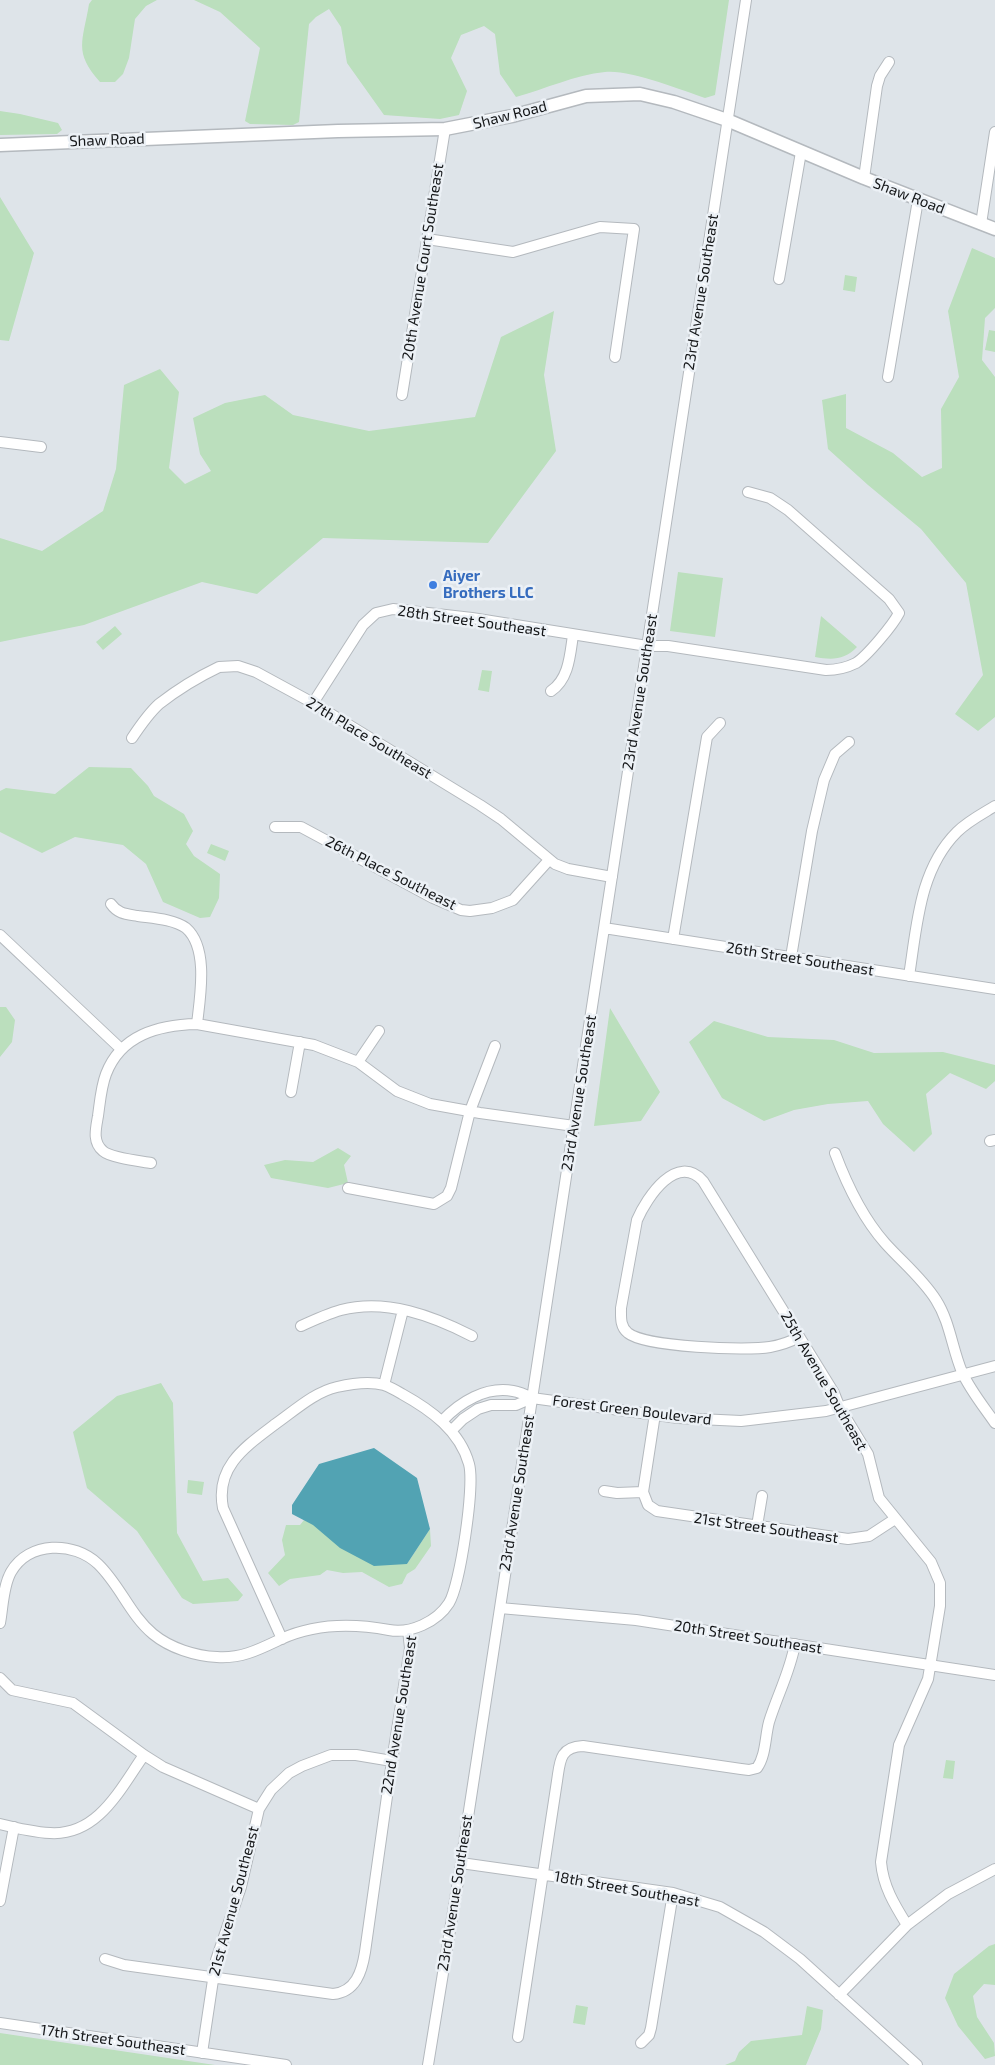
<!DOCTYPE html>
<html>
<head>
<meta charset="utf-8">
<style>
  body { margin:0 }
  canvas { display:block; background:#dee4e9 }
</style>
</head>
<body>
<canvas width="995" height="2065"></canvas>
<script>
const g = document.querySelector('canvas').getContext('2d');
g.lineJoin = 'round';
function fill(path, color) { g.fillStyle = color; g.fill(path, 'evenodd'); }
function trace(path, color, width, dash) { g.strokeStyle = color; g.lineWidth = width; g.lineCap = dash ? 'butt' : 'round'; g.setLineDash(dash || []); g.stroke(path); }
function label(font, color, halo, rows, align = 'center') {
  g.font = font + ' "Exo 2",sans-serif'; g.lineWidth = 5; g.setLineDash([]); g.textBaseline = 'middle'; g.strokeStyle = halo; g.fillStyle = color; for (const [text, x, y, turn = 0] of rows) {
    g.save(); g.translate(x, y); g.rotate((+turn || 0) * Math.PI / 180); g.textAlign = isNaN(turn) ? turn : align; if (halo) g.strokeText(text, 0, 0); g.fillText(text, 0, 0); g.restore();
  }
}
const green = new Path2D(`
  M92,0h65l-11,6 -11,13 -6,39 -6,16 -8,8h-15c-27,-30 -17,-41 -11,-78z
  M194,0h535l-14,95 -10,3c-23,-8 -77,-29 -100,-26 -30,3 -60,17 -89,25l-16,-23 -5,-40 -11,-8 -23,9 -10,23 16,33 -8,24 -19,4 -56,-4 -37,-52 -6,-36 -12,-18 -13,8 -7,7 -10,98 -6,3 -43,-1 -5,-3 15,-73 -40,-36z
  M0,111l20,3 38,9 4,7 -5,4 -57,1z
  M0,197l34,56 -25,88 -9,-1z
  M972,248l23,10v50l-10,10 -3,42 13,17v340l-17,14 -23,-17 28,-39 -17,-92 -45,-54 -53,-44 -40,-36 -6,-49 24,-6v34l47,25 29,24 20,-9 -1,-59 18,-32 -11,-66z
  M845,275l12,2 -2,15 -12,-2z
  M554,311l-10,64 12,76 -68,92 -165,-5 -66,56 -55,-12 -118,43 -84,17v-104l42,13 61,-40 13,-42 8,-84 36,-16 19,23 -10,76 16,16 26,-13 -11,-17 -7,-36 32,-15 40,-8 28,20 76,16 106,-14 26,-80z
  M989,330l6,1v21l-10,-2z
  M678,572l45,6 -8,59 -45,-6z
  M821,616l36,31c-12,13 -25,13 -42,10z
  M115,626l7,8 -19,16 -7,-8z
  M482,670l10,1 -3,21 -11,-2z
  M89,767l42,1 17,18 6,10 30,18 9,17 -7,13 8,12 26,18 -1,24 -9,19 -10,1 -37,-16 -17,-38 -23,-19 -48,-8 -33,16 -42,-21v-41l6,-3 49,6z
  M211,844l18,7 -4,10 -18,-8z
  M0,1007h6l9,13 -3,22 -12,15z
  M610,1008l50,84 -19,29 -47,5z
  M714,1021l54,16 66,3 40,13 69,-1 52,13v16l-9,8 -36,-16 -24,21 6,40 -18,18 -31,-28 -15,-23 -40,3 -34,6 -30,11 -42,-23 -33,-56z
  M338,1148l13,8 -7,9 4,18 -20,5 -57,-10 -7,-13 21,-5 28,2z
  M161,1383l12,20 4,130 26,48 25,-3 15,17 -5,6 -45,3 -11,-6 -45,-67 -50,-43 -14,-56 44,-36z
  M188,1480l16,2 -2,13 -15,-2z
  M304,1520l103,44 23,-35 1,17 -16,23 -8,5 -5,10 -13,3 -27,-15 -19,1 -16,-3 -7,5 -30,4 -11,7 -11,-13 17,-18 -3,-15 4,-15h14z
  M946,1760l9,1 -2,18 -10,-1z
  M995,1944v41l-11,-1 -11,12 4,21 17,26 1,13 -10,3 -27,-33 -13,-28 9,-24 35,-28z
  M576,2005l12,2 -3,18 -12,-2z
  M807,2006l16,4 -2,19 -15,36h-81l10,-4 4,-9 12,-11 51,-6z
  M0,2033l215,32h-215z`);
const water = new Path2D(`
  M374,1448l43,30 13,51 -23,35 -33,2 -34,-18 -27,-23 -21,-11v-9l27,-41z`);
const minor = new Path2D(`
  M864,178l13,-92 3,-10 9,-14
  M981,224l14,-92
  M427,239l86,13 87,-25 34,2 -19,128
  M779,279l22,-127
  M888,377l30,-177
  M402,395l43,-266
  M0,442l41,5
  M551,691c18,-12 19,-36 22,-56
  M313,703l50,-78 13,-12 17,-4 79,9 175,28h21l158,24c11,0 20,-2 30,-7 11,-7 37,-38 43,-50l-10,-14 -101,-89 -18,-12 -22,-6
  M132,738c8,-12 16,-24 27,-34 18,-14 39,-27 60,-37l19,-1 18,6 57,31 167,102 21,14 54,45 13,5 44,8
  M275,827h26l132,71 28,12 9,1 22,-3 21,-8 36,-40
  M111,904c7,10 15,10 27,12 14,2 36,3 48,12 23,20 14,69 11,96
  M604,928l391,61
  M0,935l121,114
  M673,939l34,-202 13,-14
  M791,957l21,-126 12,-51 11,-26 14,-12
  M909,976c8,-50 10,-106 48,-144 11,-11 25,-18 38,-26
  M358,1062l21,-31
  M291,1092l9,-50
  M990,1141l5,-1
  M835,1153c12,32 27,64 50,90 17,19 37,35 51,57 14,22 16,48 26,72 8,18 22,35 33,51
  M151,1163c-11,-2 -40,-5 -48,-12 -11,-9 -7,-23 -5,-35 2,-14 3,-29 8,-42 15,-39 52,-49 91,-50l117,21 44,17 39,29 33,13 50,9 94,13
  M348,1188l86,16 13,-8 4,-8 19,-77 25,-65
  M301,1326c13,-6 26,-12 40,-16 45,-12 92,6 131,26
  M799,1337c-9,5 -18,8 -29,10 -23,4 -125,0 -142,-14 -8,-6 -7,-16 -7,-25l16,-88c10,-23 40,-68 66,-39l131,212 6,15 28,46 11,44 52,64 9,21v23l-12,73 -29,66 -18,117c2,24 13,42 26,63
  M384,1385l19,-75
  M655,1414l-12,78 5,13 9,6 191,28 21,-3 26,-17
  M442,1421c18,-19 44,-35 71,-30 6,1 13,4 19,7l146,20 63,3 85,-10 169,-45
  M451,1431l12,-12 15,-10 13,-4h25l16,-7
  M604,1491l13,2 26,-1
  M757,1526l5,-30
  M500,1608l136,12 359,55
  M0,1623c3,-16 3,-37 11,-51 18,-31 63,-31 87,-8 22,21 32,51 55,70 17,14 42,22 64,23 24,2 43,-8 64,-18 35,-16 71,-16 108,-9 21,4 48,-8 60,-27 11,-18 26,-117 20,-139 -9,-33 -38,-54 -67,-70 -5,-3 -12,-7 -18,-9 -14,-4 -34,-1 -47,2 -23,5 -44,25 -63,38 -29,22 -59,42 -51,83l59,131
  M0,1678l12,12 61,13 71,52 19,12 96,42
  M0,1824c16,4 33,8 50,9 48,3 70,-44 94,-78
  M461,1863l212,30 47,14 44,25 36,27 117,106
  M0,1901l14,-74
  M105,1959l19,6 209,29c23,-2 29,-23 32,-42l27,-191 18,-113 -2,-18
  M839,1995l68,-70 41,-31 47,-25
  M0,2023l286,42
  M518,2037l39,-256c3,-19 2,-34 26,-35l158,23 8,1 8,-2c9,-13 8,-31 12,-46 8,-26 21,-50 26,-78
  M641,2043l8,-8 2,-7 22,-135
  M202,2053l14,-93 25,-73 18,-78 12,-19 18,-17 13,-7 29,-11h25l36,6
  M428,2065l33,-202 285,-1863`);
const major = new Path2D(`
  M0,145l338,-14 107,-2 67,-13 74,-20 54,-2 34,8 53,18 137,58 131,51`);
const markers = [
  [433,585,5,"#3f7fe0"]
];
const streetNames = [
  ["Shaw Road",510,115,-14],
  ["Shaw Road",107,140,-2],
  ["Shaw Road",909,196,21],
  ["20th Avenue Court Southeast",423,262,-81],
  ["23rd Avenue Southeast",701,292,-81],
  ["28th Street Southeast",472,621,8],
  ["23rd Avenue Southeast",640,692,-81],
  ["27th Place Southeast",369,738,31],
  ["26th Place Southeast",391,873,27],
  ["26th Street Southeast",800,959,9],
  ["23rd Avenue Southeast",579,1093,-81],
  ["25th Avenue Southeast",824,1381,60],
  ["Forest Green Boulevard",632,1410,7],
  ["23rd Avenue Southeast",517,1493,-81],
  ["21st Street Southeast",766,1528,8],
  ["20th Street Southeast",748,1637,9],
  ["22nd Avenue Southeast",399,1715,-81],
  ["18th Street Southeast",627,1889,10],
  ["23rd Avenue Southeast",455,1893,-81],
  ["21st Avenue Southeast",234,1901,-75],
  ["17th Street Southeast",113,2040,8]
];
const shopNames = [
  ["Aiyer",443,576],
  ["Brothers LLC",443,593]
];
fill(green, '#bbdfbd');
fill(water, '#52a3b3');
trace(minor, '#b4b9be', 12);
trace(major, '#b4b9be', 15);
trace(minor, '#fff', 10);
trace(major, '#fff', 12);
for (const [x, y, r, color] of markers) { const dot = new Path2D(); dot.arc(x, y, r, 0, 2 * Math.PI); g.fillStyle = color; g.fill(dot); trace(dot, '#ecf1f6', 2); }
label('15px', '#141618', '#ecf1f6', streetNames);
label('bold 15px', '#366cbe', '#ecf1f6', shopNames, 'left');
</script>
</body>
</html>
